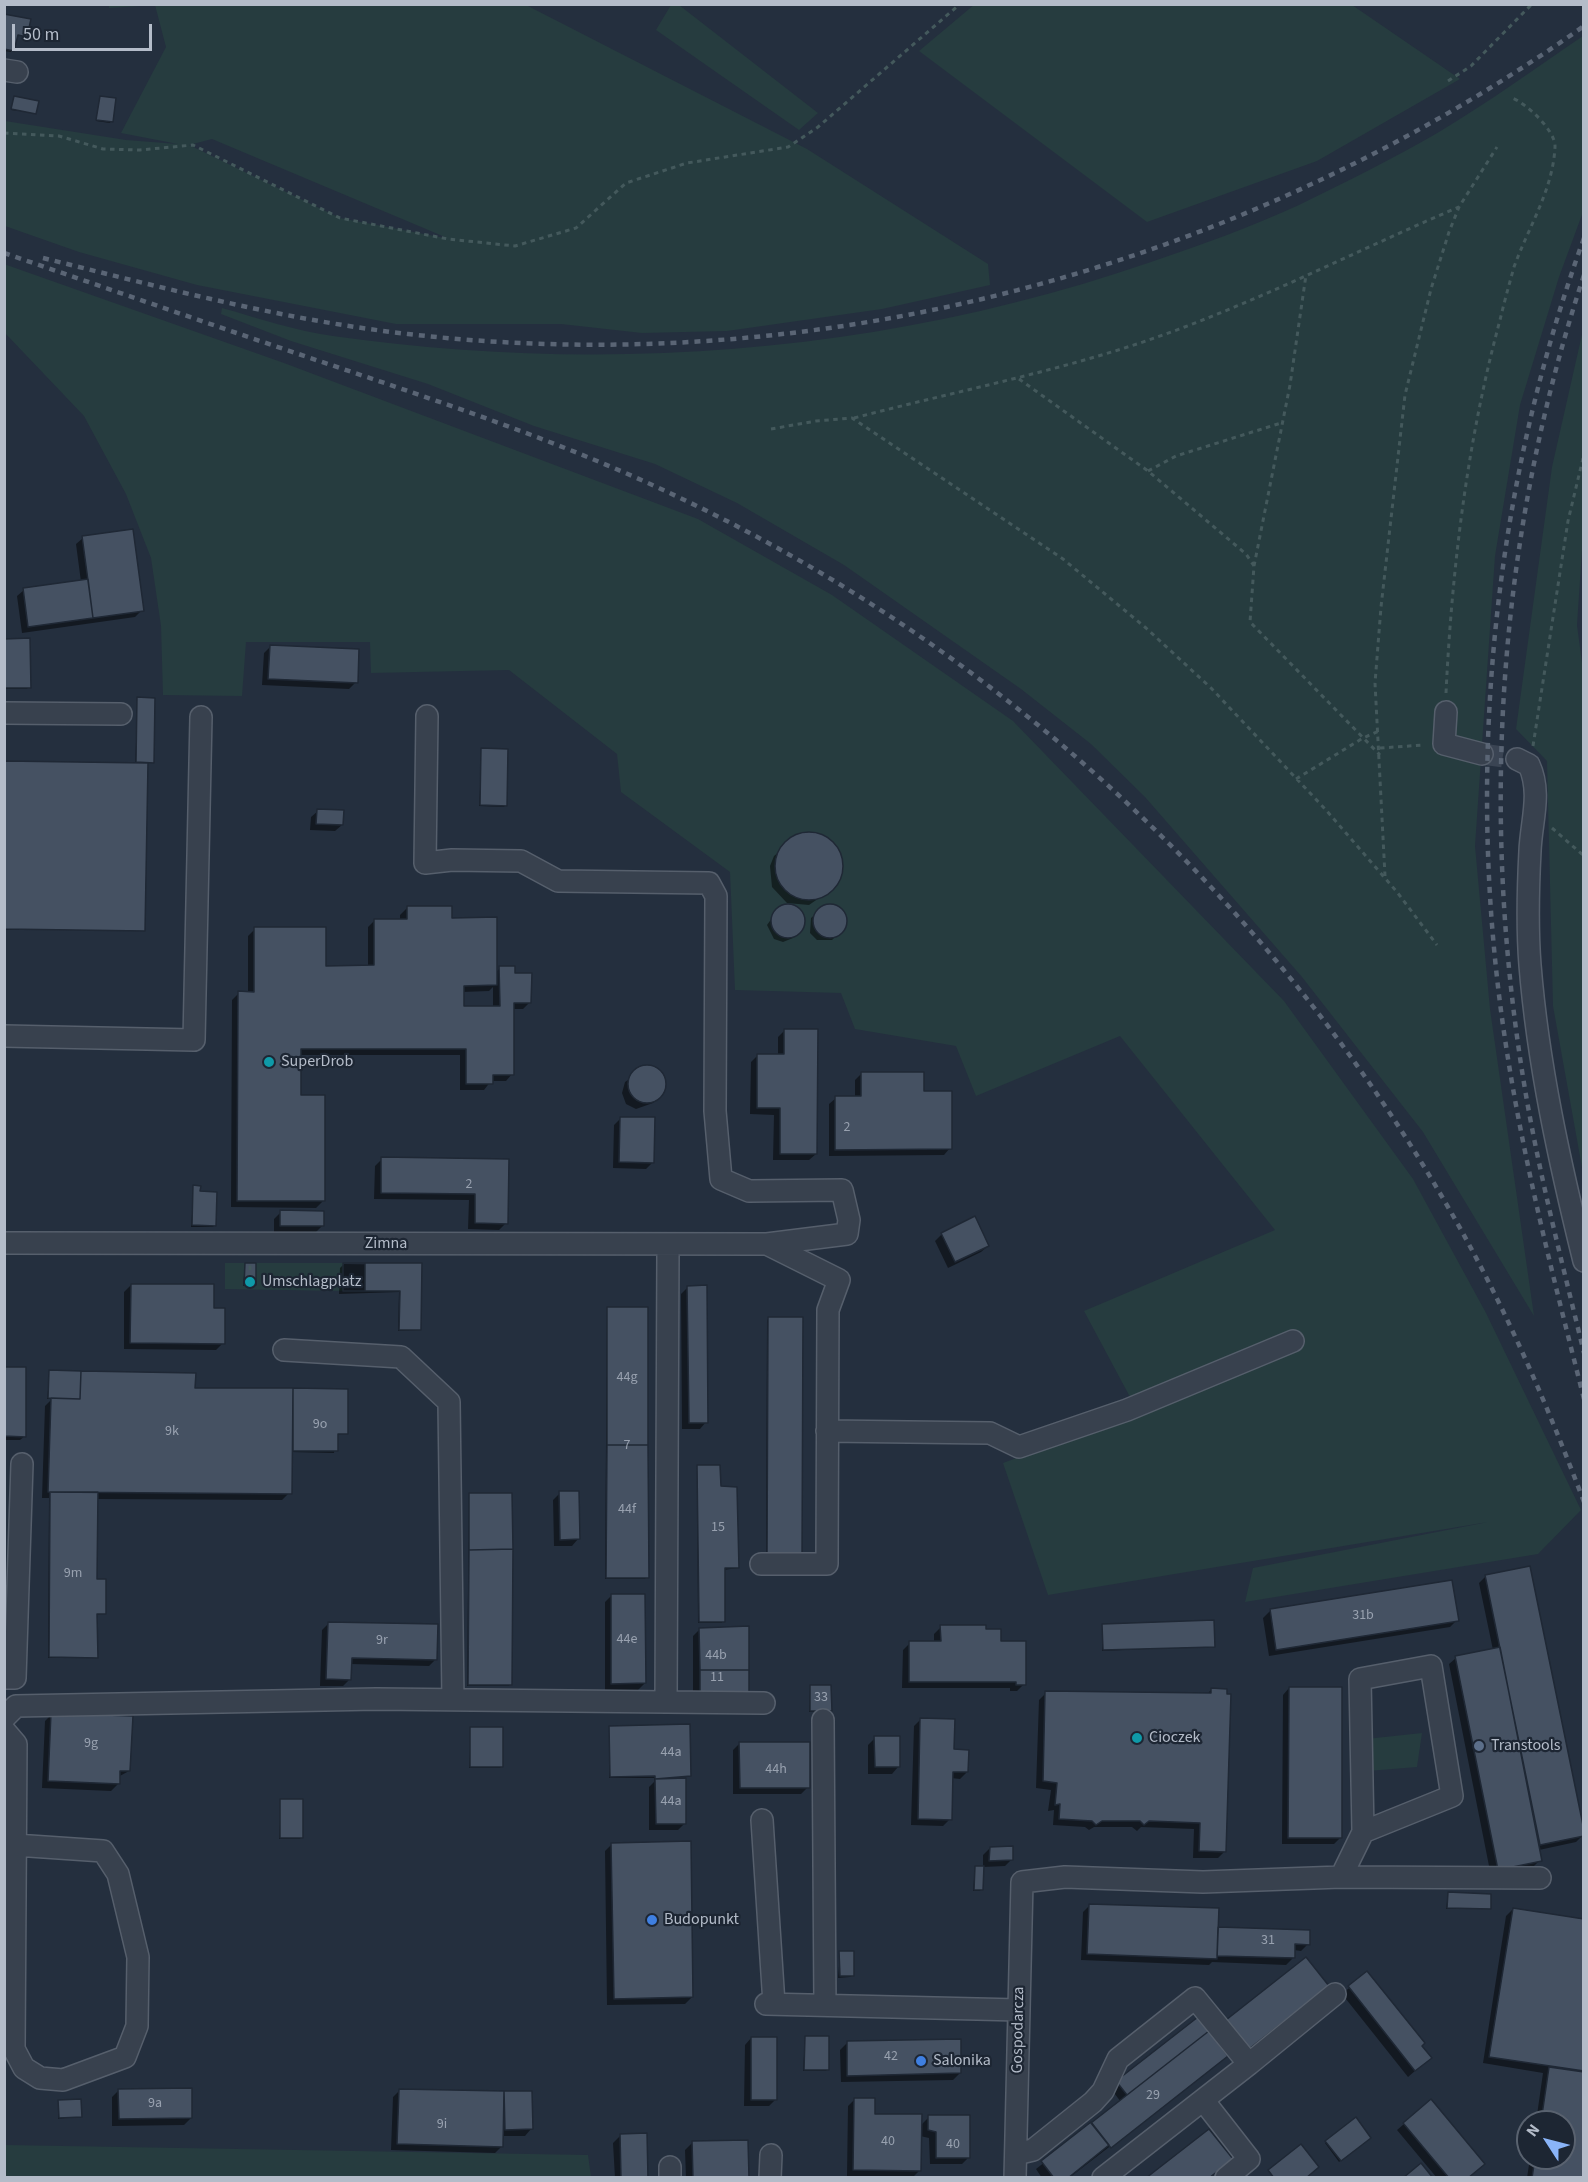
<!DOCTYPE html>
<html>
<head>
<meta charset="utf-8">
<style>
  body { margin:0 }
  #map { position:relative; width:1588px; height:2182px; overflow:hidden; background:#242f3e; font-family:"Source Sans 3",sans-serif }
  canvas { display:block }
  .frame { position:absolute; inset:0; border:6px solid #b4bcc9; pointer-events:none }
  .north { position:absolute; left:1516px; top:2110px; width:60px; height:60px; box-sizing:border-box; background:#1d2633; border:2px solid #59626f; border-radius:50%; rotate:306deg; font-size:16px; font-weight:700; line-height:24px; text-align:center; color:#b4bcc9 }
  .north::after { content:''; display:block; margin:auto; width:21px; height:27px; background:#8ab4f8; clip-path:polygon(50% 0,100% 100%,50% 72%,0 100%) }
  .scale { position:absolute; left:12px; top:24px; width:140px; height:27px; box-sizing:border-box; border:3px solid #b4bcc9; border-top:0; padding-left:8px; font-size:18px; line-height:21px; white-space:nowrap; color:#b4bcc9; -webkit-text-stroke:4px #1d2633; paint-order:stroke }
</style>
</head>
<body>
<div id="map">
<canvas width="1588" height="2182"></canvas>
<div class="frame"></div>
<div class="north">N</div>
<div class="scale">50 m</div>
</div>
<script>
const g = document.querySelector('canvas').getContext('2d');
g.lineJoin = 'round';
function fill(path, color) { g.fillStyle = color; g.fill(path, 'evenodd'); }
function trace(path, color, width, dash) { g.strokeStyle = color; g.lineWidth = width; g.lineCap = dash ? 'butt' : 'round'; g.setLineDash(dash || []); g.stroke(path); }
function label(font, color, halo, rows, align = 'center') {
  g.font = font + ' "Source Sans 3",sans-serif'; g.lineWidth = 4.5; g.setLineDash([]); g.textBaseline = 'middle'; g.strokeStyle = halo; g.fillStyle = color; for (const [text, x, y, turn = 0] of rows) {
    g.save(); g.translate(x, y); g.rotate((+turn || 0) * Math.PI / 180); g.textAlign = isNaN(turn) ? turn : align; if (halo) g.strokeText(text, 0, 0); g.fillText(text, 0, 0); g.restore();
  }
}
const green = new Path2D(`
  M975,4l377,1 108,74 -143,82 -170,61 -228,-171z
  M109,5h417l281,144 181,115 2,21 -108,24 -155,22 -85,2 -81,-9h-165l-199,-39 -118,-33 -74,-26v-105l121,19 52,4 -57,-11 45,-86 -11,-42 -46,3zM212,139l233,98v1l-105,-20 -151,-73z
  M671,5h8l139,108 -19,17 -143,-100z
  M1583,36v176l-24,65 -39,128 -25,151 -20,290 15,163 44,307 -111,-184 -121,-155 -157,-180 -54,-53 -70,-55 -177,-124 -107,-62 -82,-39 -121,-38 -106,-42 -137,-43 -70,-27 1,-6c36,10 74,23 111,28 276,39 554,17 818,-74 50,-17 100,-35 148,-57 47,-23 95,-47 140,-73 50,-30 97,-64 144,-96z
  M4,264l280,99 414,156 134,76 181,126 271,280 129,178 73,134 95,197 -43,44 -293,48 8,-34 235,-46 -440,73 -45,-132 128,-48 -1,-18 -46,-86 191,-81 -155,-194 -144,60 -20,-50 -101,-17 -14,-36 -106,-3 -5,-118 -109,-80 -4,-38 -108,-84 -138,3 -1,-31h-124l-4,54 -79,-1 -2,-69 -10,-68 -25,-64 -42,-78 -79,-83z
  M1583,330l1,191 -7,104 7,53 -1,495 -30,-167 -6,-245 -31,-32 36,-262z
  M225,1263h20v21l11,1v-22h87v28l-118,-2z
  M1422,1733l-5,34 -49,4 -2,-32z
  M5,2145l583,10 3,22h-586z`);
const shadow = new Path2D(`
  M4,16l22,20h-10l-5,16 -7,-1z
  M100,97l11,24 -1,2 -14,-2z
  M14,98l21,15 -24,-3z
  M83,538l59,72 -7,7 -113,16 -5,-37 7,-6 57,-8 -5,-38z
  M4,640l25,47 -2,2h-23z
  M271,646l85,36 -7,7 -87,-4 2,-32z
  M138,699l14,63 -6,2 -3,166h-139v-168l131,2z
  M482,750l24,55 -2,2 -25,-1z
  M318,811l24,14 -7,6 -25,-1 1,-13z
  M799,835h20l10,4 12,18 -1,21 -5,9 -26,18 -22,-2 -15,-16 -2,-21 4,-10z
  M790,905l9,5 4,14 -10,14 -10,4 -9,-3 -7,-14 13,-18z
  M825,906h10l10,12 -1,10 -12,12h-15l-7,-7 1,-15z
  M407,908l44,12 45,52 4,-4 13,6 17,28 -7,7h-10l-1,65 -6,7h-15l-7,9h-24v-35h-160l-1,41 24,105 -7,7 -85,-1 1,-207 7,-7h9v-57l7,-7 70,38h43v-40l6,-6h26v-6zM493,987v20l-31,1v-16l27,-1z
  M785,1030l31,124 -7,6h-36l1,-45 -24,-1 1,-52 7,-7h20v-18z
  M647,1067l14,7 3,10 -4,12 -7,7 -17,6 -10,-5 -4,-11 3,-11z
  M862,1073l60,20 28,55 -6,7 -115,1v-52l7,-6h19v-18z
  M621,1118l32,44 -7,7 -33,-1 1,-43z
  M382,1159l125,2 -1,62 -7,7 -31,-1 1,-29 -95,-1 1,-33z
  M194,1187l21,38 -2,2h-22z
  M281,1212l42,13 -7,7h-42v-13z
  M942,1234l46,12 -7,6 -33,16 -13,-27z
  M245,1264l9,20 -2,2h-9z
  M344,1264l77,1 -1,65 -22,1 1,-39 -60,2 1,-26z
  M131,1285l82,24 10,34 -7,7 -92,-1v-57z
  M688,1287l18,135 -6,7h-18l-1,-135z
  M607,1309l40,268 -2,2h-40z
  M769,1318h32l-35,243 1,-241z
  M4,1368l21,68 -5,4h-16z
  M50,1371l144,18 152,1v43l-10,2 -2,18 -44,-1 -1,41 -7,7 -186,-1v82l9,32 -9,2v42l-48,1 1,-160h-7l3,-92 7,-7h-5z
  M697,1467l22,21 19,80 -15,2 -1,53h-24z
  M560,1493l18,46 -6,7h-18l-1,-46z
  M469,1494l42,190 -2,2h-42z
  M1486,1576l97,259 -7,7 -37,8 1,10 -7,7 -42,9 -42,-212 7,-6 37,-8 -14,-67z
  M611,1596l34,87 -7,7h-33v-88z
  M1270,1611l187,9 -7,7 -181,29 -6,-38z
  M329,1623l106,37 -6,6 -79,-2v15l-7,7h-23l2,-56z
  M1102,1625l111,21 -111,5z
  M941,1627l44,3 14,13 25,41 -7,7h-7v-3h-108l1,-38 7,-7h24v-9z
  M700,1629l41,71h-48v-64z
  M810,1687l20,23 -2,2h-19z
  M1289,1688l51,150 -6,6h-52l1,-149z
  M1212,1689l13,162 -7,7h-25l1,-29 -53,-2 -4,4 -5,-4h-38l-5,3 -4,-3 -32,-2 1,-15 -6,1 3,-21 -15,-2 3,-88 7,-7 161,1z
  M52,1714l77,57 -11,6v7l-7,7 -69,-3 3,-67z
  M921,1719l31,32 15,21 -7,7 -9,-1 -1,41 -7,7 -32,-1 3,-99z
  M610,1727l79,48 -4,2v46l-7,7h-29v-43l5,-5v-4h-45z
  M471,1729l31,37 -2,2h-31z
  M875,1738l23,29 -6,7h-24v-29z
  M740,1743l68,44 -7,7h-68v-44z
  M281,1800l20,38 -1,1h-21z
  M612,1844l80,153 -7,7 -78,1 -2,-154z
  M990,1848l22,11 -7,7 -22,1v-12z
  M975,1867l6,23 -1,1h-7z
  M1448,1894l41,15h-43z
  M1090,1905l127,23 91,16 -7,7 -7,-1 -1,8 -7,7 -74,-3 -3,3 -128,-5 2,-48z
  M1513,1909l71,11v258h-57l3,-20h34v-36h-28l7,-49 -60,-10 23,-147z
  M840,1953l12,23 -2,1 -12,1z
  M1367,1973l63,85 -22,19 -66,-83z
  M751,2038l25,61 -7,7h-25l1,-61z
  M805,2038l22,32 -1,1h-23z
  M847,2043l113,30 -7,7 -112,2 -1,-32z
  M1227,2056l-158,122h-27l-6,-9 85,-67 -10,-13 6,-7z
  M119,2090l72,28 -7,7 -72,1v-29z
  M400,2090l131,2v37l-6,7h-22l-1,10 -7,7 -104,-3 2,-53z
  M855,2099l18,16 47,11 9,-9 39,41 -6,6h-32l-1,-26 -9,-2v34l-7,7 -66,-1 1,-70z
  M59,2101l22,15 -23,3z
  M1355,2119l14,19 -30,24 -14,-19z
  M1404,2124l64,54h-31l-40,-48z
  M620,2136l27,42h-32l-2,-35z
  M692,2143l55,35h-61l-1,-28z`);
const building = new Path2D(`
  M4,14l27,5 -4,18 -9,-2 -4,16 -10,-2z
  M14,96l25,5 -3,13 -25,-5z
  M100,96l16,2 -3,24 -17,-2z
  M133,529l11,82 -51,7 -11,-82z
  M88,579l5,39 -65,9 -5,-39z
  M30,638l1,50h-27v-49z
  M270,645l89,4 -1,34 -90,-4z
  M137,697l18,1 -1,65 -18,-1z
  M481,748l27,1 -1,57 -27,-1z
  M4,761l144,2 -3,168 -141,-2z
  M317,809l27,1 -1,15 -27,-1z
  M775 866a34 34 0 1 1 68 0a34 34 0 1 1-68 0Z
  M813 921a17 17 0 1 1 34 0a17 17 0 1 1-34 0Z
  M771 921a17 17 0 1 1 34 0a17 17 0 1 1-34 0Z
  M407,906h45v12l45,-1v68l-33,1v20h36l-1,-40h16v7h17l-1,30h-17v72h-21v9h-27v-35h-165v46h24v106h-88l1,-210 16,1v-65h72v39l48,-1v-46h33z
  M784,1029h34l-1,125h-37v-46h-23v-54h27z
  M628 1084a19 19 0 1 1 38 0a19 19 0 1 1-38 0Z
  M861,1072h63v19h28v58l-117,1v-54h26z
  M620,1117h35l-1,46 -35,-1z
  M381,1157l128,2 -1,65 -33,-1v-29l-94,-1z
  M193,1185l8,1 -1,5 17,1 -1,34 -24,-1z
  M280,1210l44,1v15h-44z
  M975,1216l14,30 -34,16 -14,-29z
  M245,1263h11v22h-12z
  M343,1263h79l-1,67h-22l1,-39h-57z
  M343,1263h22v28h-22z
  M131,1284h83v24h11v36l-95,-1z
  M707,1285l1,138h-19l-2,-137z
  M607,1307h41v138h-41z
  M768,1317h35l-1,243h-35z
  M4,1367h22v70l-22,-1z
  M49,1370l32,1 -1,28 -32,-1z
  M81,1371l115,2 -1,15h98l-1,106 -244,-2 3,-94 29,1z
  M293,1388l55,1v45h-10v17h-45z
  M607,1445h41l1,133h-43z
  M697,1465h23l1,21 16,1 2,81h-14v54h-26z
  M559,1491h20l1,48 -20,1z
  M50,1492h48l-1,87h9v35h-9l1,44 -49,-1z
  M469,1493h43l1,56 -44,1z
  M513,1549l-1,136h-44l1,-135z
  M1530,1566l54,264v6l-44,9 -55,-270z
  M1452,1580l7,41 -183,29 -6,-41z
  M611,1594h34l1,89 -35,1z
  M1214,1620l1,27 -112,3 -1,-26z
  M328,1622l110,2 -1,36 -85,-2 -1,22 -25,-1z
  M940,1625h46v4h15v12h25v44h-10v-3h-107v-41h32z
  M749,1626v44h-49l-1,-42z
  M1500,1647l42,214 -44,9 -43,-214z
  M700,1670h49v24h-49z
  M810,1685h21l1,26h-22z
  M1289,1687h53v151h-54z
  M1211,1688l16,1v5h4l-5,158 -27,-1 1,-28 -51,-2 -5,4 -4,-4h-38l-6,4 -4,-4 -33,-2 1,-15 -5,1 2,-22 -14,-2 2,-90 166,2z
  M51,1713l82,3 -3,55h-10v13l-72,-3z
  M920,1718l35,1 -1,30 15,1 -1,22h-15l-1,48 -34,-1z
  M690,1724l1,52 -36,3v-3l-45,1 -1,-51z
  M470,1727h33v40h-33z
  M874,1736h26v31h-25z
  M739,1742h71v46h-70z
  M686,1778v46h-30l-1,-45z
  M280,1799h23v39h-23z
  M691,1841l2,156 -79,2 -3,-156z
  M1013,1846v14l-24,1 1,-14z
  M975,1866h9l-1,24h-9z
  M1448,1892l43,2v15l-44,-1z
  M1089,1904l130,4 -2,51 -130,-5z
  M1513,1908l71,11v152l-95,-14z
  M1218,1927l92,3v15l-15,-1v14l-78,-2z
  M839,1951h15v25h-14z
  M1306,1957l23,29 -80,63 -23,-29z
  M1367,1971l58,72 -3,3 10,12 -17,13 -67,-85z
  M1198,2017l11,14 -82,64 -11,-14z
  M1209,2031l19,25 -117,92 -20,-25z
  M805,2036h24v34h-25z
  M751,2037h26v63h-26z
  M961,2039v34l-114,3v-35z
  M1549,2067l35,5v106h-52l3,-20h29v-36h-23z
  M192,2088v30l-73,1 -1,-30z
  M399,2089l105,2 -1,56 -106,-3z
  M504,2091h28l1,38 -28,1z
  M854,2098h21v16h47l-1,57 -68,-1z
  M81,2099l1,18 -23,1 -1,-18z
  M1431,2099l54,65 -17,14h-19l-46,-55z
  M928,2115h42v43h-34v-26l-8,-2z
  M1356,2117l15,21 -30,23 -16,-20z
  M1091,2122l18,23 -41,33h-14l-13,-17z
  M1209,2129l24,30 -24,19h-63z
  M647,2133l1,45h-27l-1,-44z
  M748,2140l1,38h-56l-1,-37z
  M1301,2144l18,23 -13,11h-32l-6,-8z
  M1421,2163l12,15h-30z`);
const minorTunnel = new Path2D(`
  M1482,754l35,5`);
const path = new Path2D(`
  M1448,81l23,-15 61,-62
  M4,133l55,3 44,13 37,1 53,-5 147,73 108,21 67,7 61,-18 50,-45 61,-20 101,-16 30,-20 142,-123
  M1019,379l129,92 98,83 8,12 -4,56 130,133
  M854,418c95,-25 192,-44 286,-75 110,-37 213,-91 319,-136
  M771,429l45,-8 36,-3 211,141 83,69 65,60 115,122 71,82 40,53
  M1148,471l28,-15 105,-33
  M1254,566l36,-181 16,-110
  M1446,693c6,-125 21,-251 54,-373 4,-17 9,-35 14,-53 14,-39 39,-77 41,-120 1,-16 -29,-44 -43,-49
  M1533,746l35,-225 16,-67
  M1380,748l44,-3
  M1296,779l67,-41 16,-7
  M1552,828l32,28
  M1385,876l-10,-193 6,-76 24,-212 26,-106 18,-57 10,-25 38,-60
  M250,1279v-18`);
const minor = new Path2D(`
  M4,70l13,2
  M1446,712l-2,32 38,10
  M4,713l117,1
  M1517,759l12,6c13,28 2,57 1,86 -2,38 -3,76 0,114 8,100 30,199 54,296
  M4,1036l190,4 7,-323
  M4,1243l763,1 80,-10 2,-14 -7,-30 -93,1 -28,-12 -6,-68 1,-215 -7,-13 -151,-2 -37,-20 -69,-1 -27,3 2,-147
  M284,1350l117,7 48,45 4,298
  M827,1431l163,2 29,14 108,-37 166,-69
  M761,1564h66l1,-254 11,-30 -72,-36
  M4,1678h11l7,-214
  M666,1702l2,-452
  M4,1718l12,-12 360,-7 388,4
  M823,1720l2,285
  M4,1730l12,14 -2,305 10,19 16,10 23,2 62,-23 12,-31 1,-69 -20,-83 -15,-23 -88,-6
  M762,1820l12,184
  M1341,1877l22,-45 -3,-153 71,-13 21,130 -89,36
  M766,2004l253,6
  M1249,2064l86,-70
  M1203,2100l46,59 -23,19
  M1016,2154l17,-4 60,-48 10,-11 15,-32 77,-61 54,66 -146,114
  M670,2178v-11
  M770,2178l1,-23
  M1015,2178l7,-296 43,-5 138,5 138,-5 199,1`);
const rail = new Path2D(`
  M1584,238c-92,254 -119,535 -79,801 18,122 49,241 79,360
  M4,253c117,40 234,81 351,120 103,35 207,70 306,116 324,149 600,399 780,706 58,98 103,201 143,307
  M43,258c121,30 241,62 365,76 416,48 835,-67 1176,-308
  M1584,275c-88,266 -105,550 -57,826 15,85 37,169 57,252`);
const markers = [
  [269,1062,6,"#0f9aa8"],
  [250,1282,6,"#0f9aa8"],
  [1137,1738,6,"#0f9aa8"],
  [1479,1746,6,"#5c6f8a"],
  [652,1920,6,"#3f7fe0"],
  [921,2061,6,"#3f7fe0"]
];
const numberNames = [
  ["2",847,1128],
  ["2",469,1185],
  ["44g",627,1378],
  ["9o",320,1425],
  ["9k",172,1432],
  ["7",627,1446],
  ["44f",627,1510],
  ["15",718,1528],
  ["9m",73,1574],
  ["31b",1363,1616],
  ["44e",627,1640],
  ["9r",382,1641],
  ["44b",716,1656],
  ["11",717,1678],
  ["33",821,1698],
  ["9g",91,1744],
  ["44a",671,1753],
  ["44h",776,1770],
  ["44a",671,1802],
  ["31",1268,1941],
  ["42",891,2057],
  ["29",1153,2096],
  ["9a",155,2104],
  ["9i",442,2125],
  ["40",888,2142],
  ["40",953,2145]
];
const poiNames = [
  ["SuperDrob",281,1062],
  ["Umschlagplatz",262,1282],
  ["Cioczek",1149,1738],
  ["Transtools",1491,1746],
  ["Budopunkt",664,1920],
  ["Salonika",933,2061]
];
const streetNames = [
  ["Zimna",386,1244],
  ["Gospodarcza",1019,2030,-89]
];
fill(green, '#263c3f');
fill(shadow, '#0007');
fill(building, '#455162');
trace(building, '#1f2835', 1.5);
trace(minorTunnel, '#3a4453', 21, [21, 10]);
trace(minor, '#565f6c', 24);
trace(path, '#44595c', 3, [4.5, 4.5]);
trace(minor, '#38414e', 21);
trace(rail, '#5a6575', 4.5, [6, 6]);
for (const [x, y, r, color] of markers) { const dot = new Path2D(); dot.arc(x, y, r, 0, 2 * Math.PI); g.fillStyle = color; g.fill(dot); trace(dot, '#1d2633', 2); }
label('14px', '#98a1af', null, numberNames);
label('16px', '#b4bcc9', '#1d2633', poiNames, 'left');
label('16px', '#b4bcc9', '#1d2633', streetNames);
</script>
</body>
</html>
